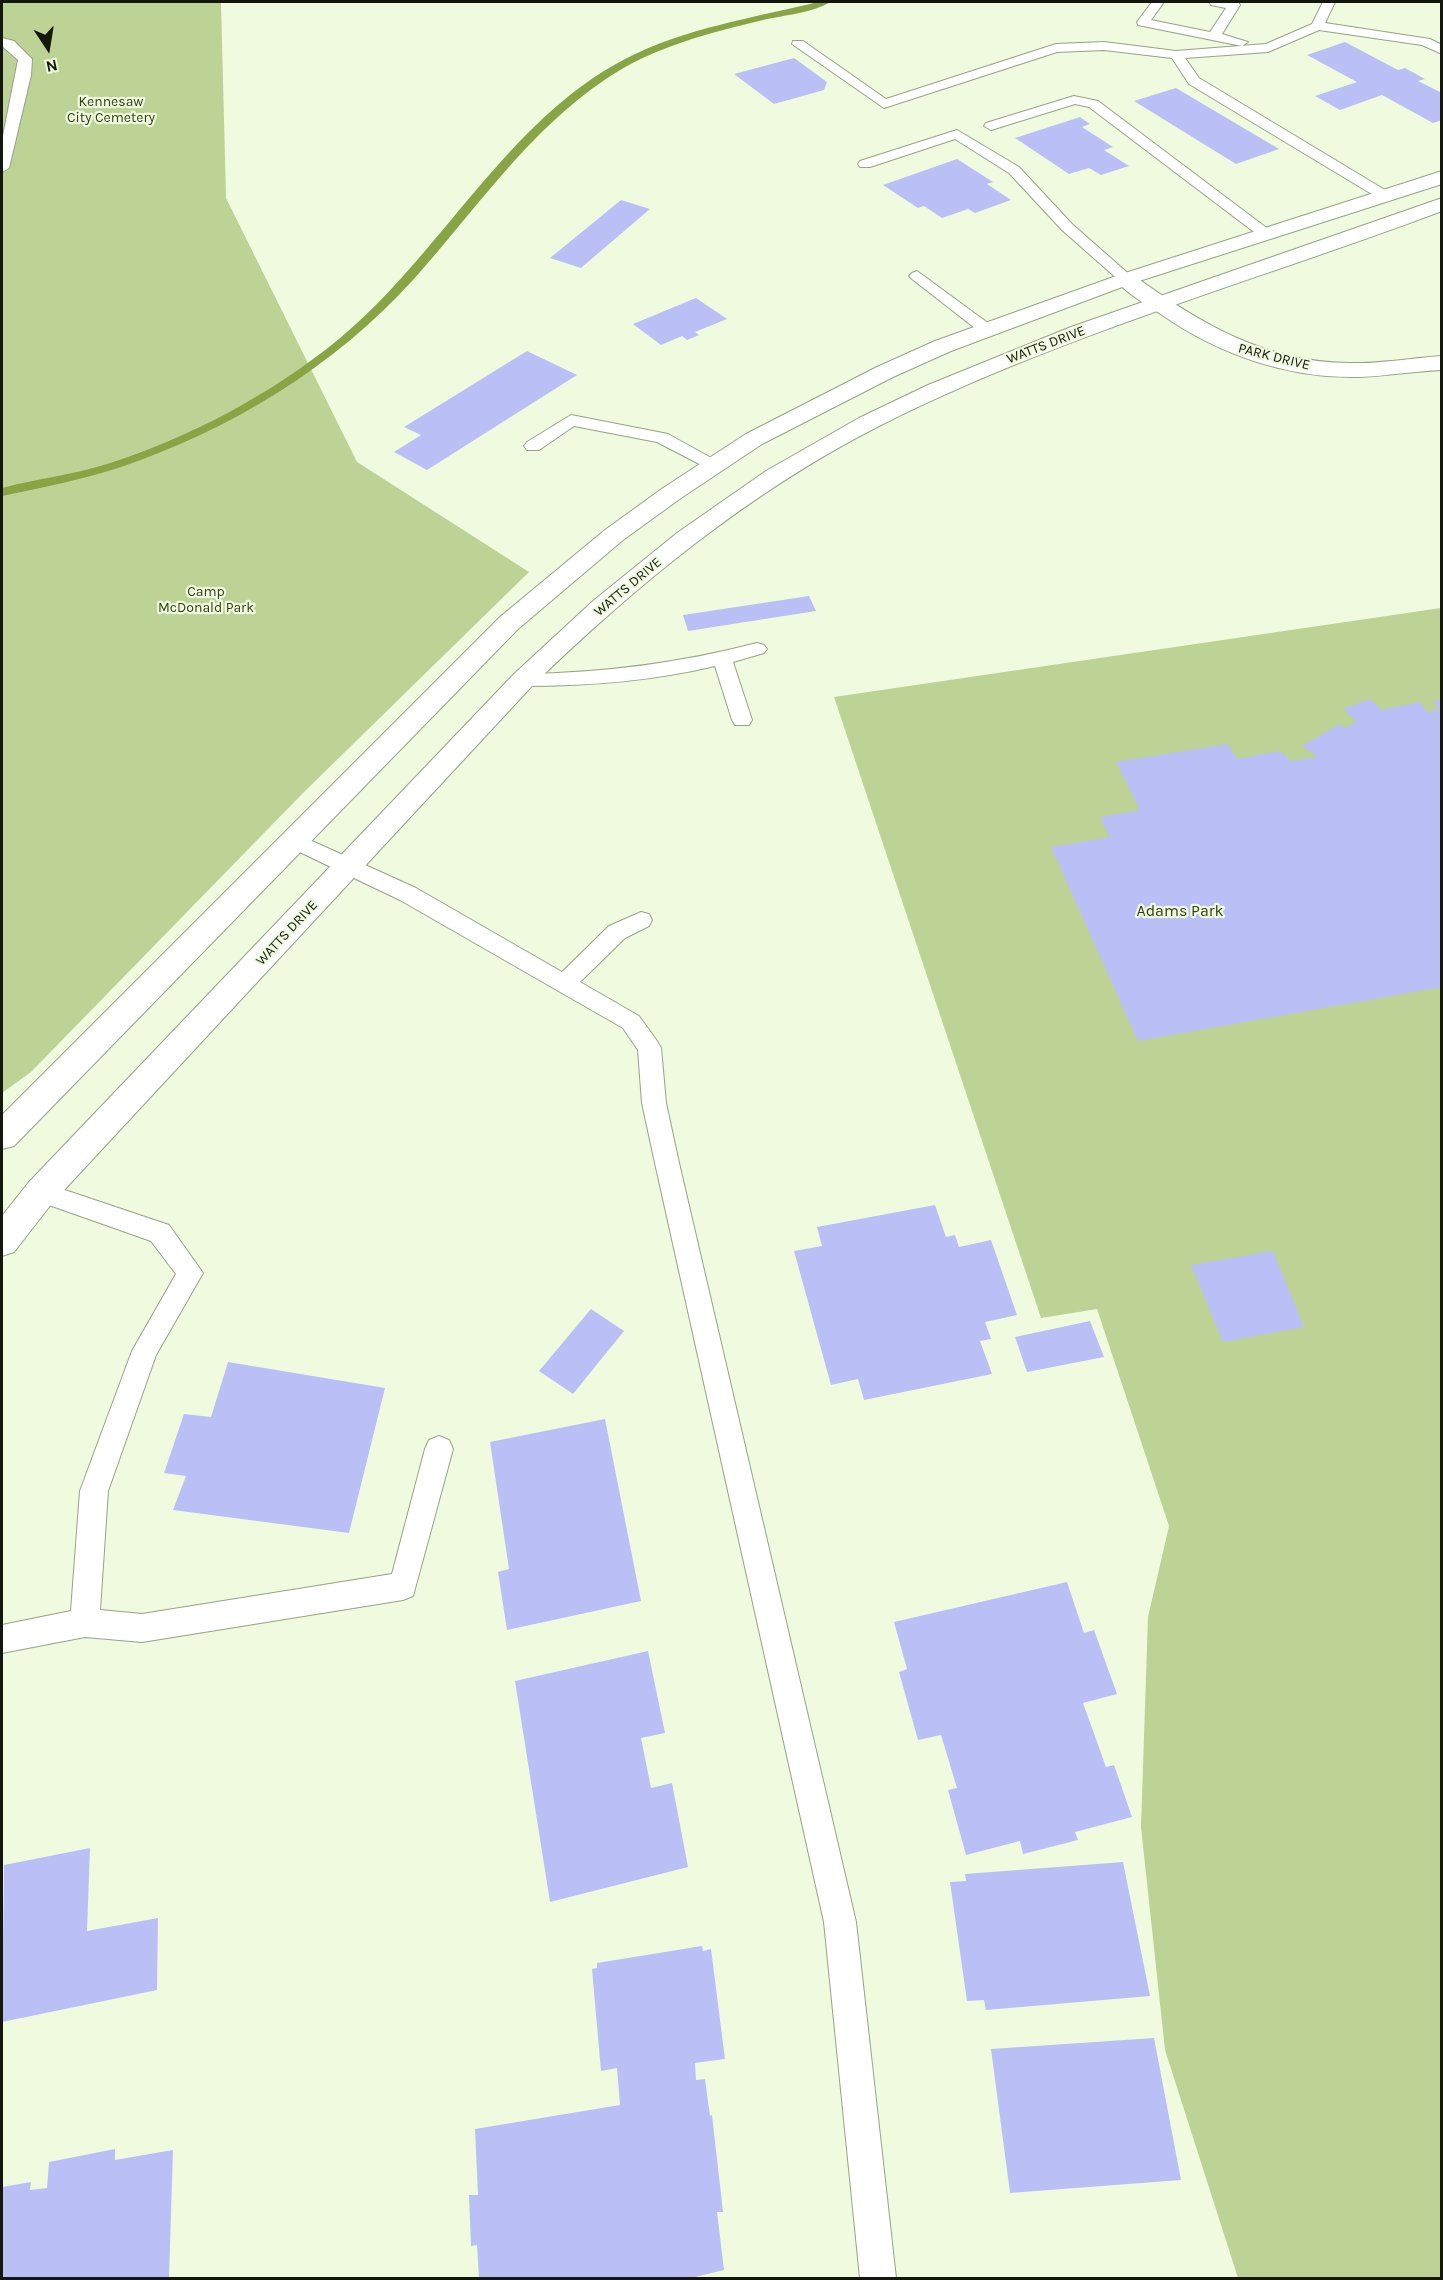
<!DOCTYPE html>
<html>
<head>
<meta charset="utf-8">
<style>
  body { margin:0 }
  #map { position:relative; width:1443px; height:2280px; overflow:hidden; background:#f0fadf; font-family:Karla,sans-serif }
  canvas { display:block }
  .frame { position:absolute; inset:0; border:3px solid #14170e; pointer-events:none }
  .north { position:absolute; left:18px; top:18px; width:60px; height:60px; -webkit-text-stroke:4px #f0fadf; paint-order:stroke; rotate:168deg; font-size:16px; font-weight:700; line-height:24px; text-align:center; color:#14170e }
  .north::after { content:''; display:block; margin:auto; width:21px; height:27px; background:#14170e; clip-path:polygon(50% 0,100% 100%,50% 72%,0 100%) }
</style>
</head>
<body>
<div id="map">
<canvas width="1443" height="2280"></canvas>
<div class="frame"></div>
<div class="north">N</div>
</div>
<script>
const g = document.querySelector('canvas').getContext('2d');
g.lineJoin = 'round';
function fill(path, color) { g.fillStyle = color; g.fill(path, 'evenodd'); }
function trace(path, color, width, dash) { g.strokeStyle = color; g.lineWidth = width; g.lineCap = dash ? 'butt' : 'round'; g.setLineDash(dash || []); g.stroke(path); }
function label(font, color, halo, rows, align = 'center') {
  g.font = font + ' Karla,sans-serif'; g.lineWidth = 4.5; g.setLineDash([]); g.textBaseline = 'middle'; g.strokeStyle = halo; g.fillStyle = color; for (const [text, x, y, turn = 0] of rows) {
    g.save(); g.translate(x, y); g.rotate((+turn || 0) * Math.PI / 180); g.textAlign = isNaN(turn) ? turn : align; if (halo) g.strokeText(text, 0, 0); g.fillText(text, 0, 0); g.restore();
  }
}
const green = new Path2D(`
  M2,2h219l5,196 131,264 172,110 -226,221 -272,279 -29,21z
  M1441,608v1670h-203l-73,-228 -24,-223 7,-210 21,-91 -72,-217 -56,9 -207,-621z`);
const stream = new Path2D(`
  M818,2h12c-17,11 -46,13 -67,18 -54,13 -110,27 -157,59 -78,52 -131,132 -193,201 -79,87 -184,151 -295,188 -37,12 -78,20 -116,28v-8c34,-9 70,-13 105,-24 82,-26 165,-70 232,-125 101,-83 168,-219 286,-280 60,-31 128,-41 193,-57z`);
const building = new Path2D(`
  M1345,42l53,28 7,-2 20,11 -7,2 24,12v27l-9,3 -51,-28 -42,15 -25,-14 42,-14 -50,-27z
  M794,58l33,24 -3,8 -50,14 -40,-30z
  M1176,88l103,61 -43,15 -102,-63z
  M1080,117l10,7 -8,3 31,20 -9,3 25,16 -28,9 -12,-7 -20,6 -54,-36z
  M957,159l36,23 -6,2 24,16 -36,13 -7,-4 -26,9 -18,-12 -6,2 -35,-23z
  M621,200l29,9 -69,59 -31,-10z
  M696,298l31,21 -32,13 4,3 -12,5 -5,-4 -21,9 -28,-21z
  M527,351l50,24 -150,95 -33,-18 27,-17 -17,-8z
  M809,596l7,15 -128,20 -5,-16z
  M1370,699l12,11 38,-8 7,10 12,-2 -6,-9 9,-1v287l-304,54 -87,-194 59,-10 -10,-20 40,-7 -24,-48 112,-18 9,15 43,-8 11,10 27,-4 -16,-11 38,-22 5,4 12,-7 -14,-12z
  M935,1205l11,32 9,-2 4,12 32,-7 26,75 -32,7 6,17 -11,2 12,33 -128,26 -6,-21 -27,6 -37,-134 28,-5 -5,-19z
  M1273,1251l31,76 -81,15 -32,-77z
  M591,1309l33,22 -51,63 -34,-23z
  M1090,1321l14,36 -77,15 -12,-35z
  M228,1362l157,26 -36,145 -176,-23 13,-34 -22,-3 20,-59 27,3z
  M605,1419l36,182 -134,29 -9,-58 11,-3 -19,-127z
  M1067,1582l17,51 10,-3 23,64 -34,9 23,64 8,-2 18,52 -57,15 3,8 -55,14 -3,-13 -54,14 -18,-65 9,-2 -16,-53 -23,5 -19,-68 8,-3 -13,-47z
  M648,1651l17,82 -24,5 10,50 21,-5 16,84 -138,35 -35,-221z
  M90,1848l-3,83 71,-13 -1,72 -155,32 2,-157z
  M1123,1862l27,134 -164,14 -2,-10 -17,1 -17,-119 16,-1 -1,-7z
  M702,1946l1,5 8,-2 14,110 -30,4 1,17 9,-1 5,37 2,-1 11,97h-6l7,58 -33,8h-212l-2,-33 -6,1 -2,-51h9l-3,-66 145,-24 -3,-37 -16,3 -9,-102 5,-1v-5z
  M1154,2038l27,142 -171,13 -19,-144z
  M115,2149v11l58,-10 -4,128h-167v-91l29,-5 -1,8 17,-2 2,-26z`);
const lane = new Path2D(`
  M1152,2h12l-13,18 59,12 16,-24 -15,-3 -2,-3h29l2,3 -18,29 26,8 -6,4 -104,-21 -1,-3z
  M1323,2h12l-10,21 105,16 12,6v9l-20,-9 -103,-15 -51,22 -83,6 14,20 191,115 2,3 -2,3h-10l-191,-115 -17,-26 -68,-8 -47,2 -173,56 -92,-64 1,-3h10l83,58 170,-55 48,-2 72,9 90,-7 46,-20z
  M2,38l12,3 18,18 -1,16 -22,93 -7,4v-31l16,-81 -16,-14z
  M1074,96l24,5 174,131 2,3 -2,3h-10l-173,-131 -14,-3 -84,26 -7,-4 2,-3z
  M957,130l62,37 53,57 59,52 3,3 -3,3h-10l-59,-52 -53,-57 -54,-34 -85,28h-10l-2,-3 2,-3z
  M917,271l75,55 2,3 -2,3h-12l-68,-53 -3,-3 3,-3z
  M571,415l97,19 56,31 -9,5 -6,-1 -52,-27 -83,-16 -35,24h-12l-3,-4 3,-4z
  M757,643l7,2 3,4 -3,4 -31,9 19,58 -3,5h-14l-3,-5 -17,-54c-63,15 -127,20 -192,20l-7,-1 -3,-5 3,-5 7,-1c80,-1 157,-11 234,-31z
  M292,832l124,56 146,84 47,-46 32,-14 8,2 3,6 -3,6 -24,12 -45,44 59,34 18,25 4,7 5,55 13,60 177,759 40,356h-36l-36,-356 -169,-759 -13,-60 -4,-53 -15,-22 -223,-128 -115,-55 -3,-5 3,-5z
  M41,1182l128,43 34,48 -47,82 -48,136 -8,119 42,4 250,-40 33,-125 4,-9 10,-4 10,4 4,9 -40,147 -10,4 -261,42 -57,-5 -83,16v-28l69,-14 9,-120 52,-140 44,-77 -25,-33 -119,-42 -3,-7 3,-7z`);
const street = new Path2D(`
  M1126,273l7,2c66,48 133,88 217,88 31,1 61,-5 92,-7v14c-28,1 -55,6 -82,7 -71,2 -140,-22 -198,-62 -14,-10 -36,-21 -47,-36l4,-4z`);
const secondary = new Path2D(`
  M1442,171v13l-309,99 -182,68 -58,26 -131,67 -81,54 -58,42 -105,89 -504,517 -12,3v-34l498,-498 105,-87 58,-42 83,-54 131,-67 58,-26 184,-66z
  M1442,198v13c-189,71 -385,125 -565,216 -129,66 -242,159 -345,259l-479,516 -39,50 -12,4v-40l27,-34 485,-508 79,-73 84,-68 89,-62 93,-53 69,-33 143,-58z`);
const farParknames = [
  ["Kennesaw",111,102],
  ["City Cemetery",111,118],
  ["Camp",206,592],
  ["McDonald Park",206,608]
];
const farStreetnames = [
  ["WATTS DRIVE",1046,345,-21],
  ["PARK DRIVE",1274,357,14],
  ["WATTS DRIVE",628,587,-40],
  ["WATTS DRIVE",287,933,-47]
];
const parkNames = [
  ["Adams Park",1180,911]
];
fill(green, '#bdd295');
fill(stream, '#88a445');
fill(building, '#bac0f6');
trace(lane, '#98a188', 2);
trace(street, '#98a188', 2);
trace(secondary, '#98a188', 2);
fill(lane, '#fff');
fill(street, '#fff');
fill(secondary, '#fff');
label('14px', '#333e17', '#f0fadf', farParknames);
label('14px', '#14170e', '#f0fadf', farStreetnames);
label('16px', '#333e17', '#f0fadf', parkNames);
</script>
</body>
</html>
